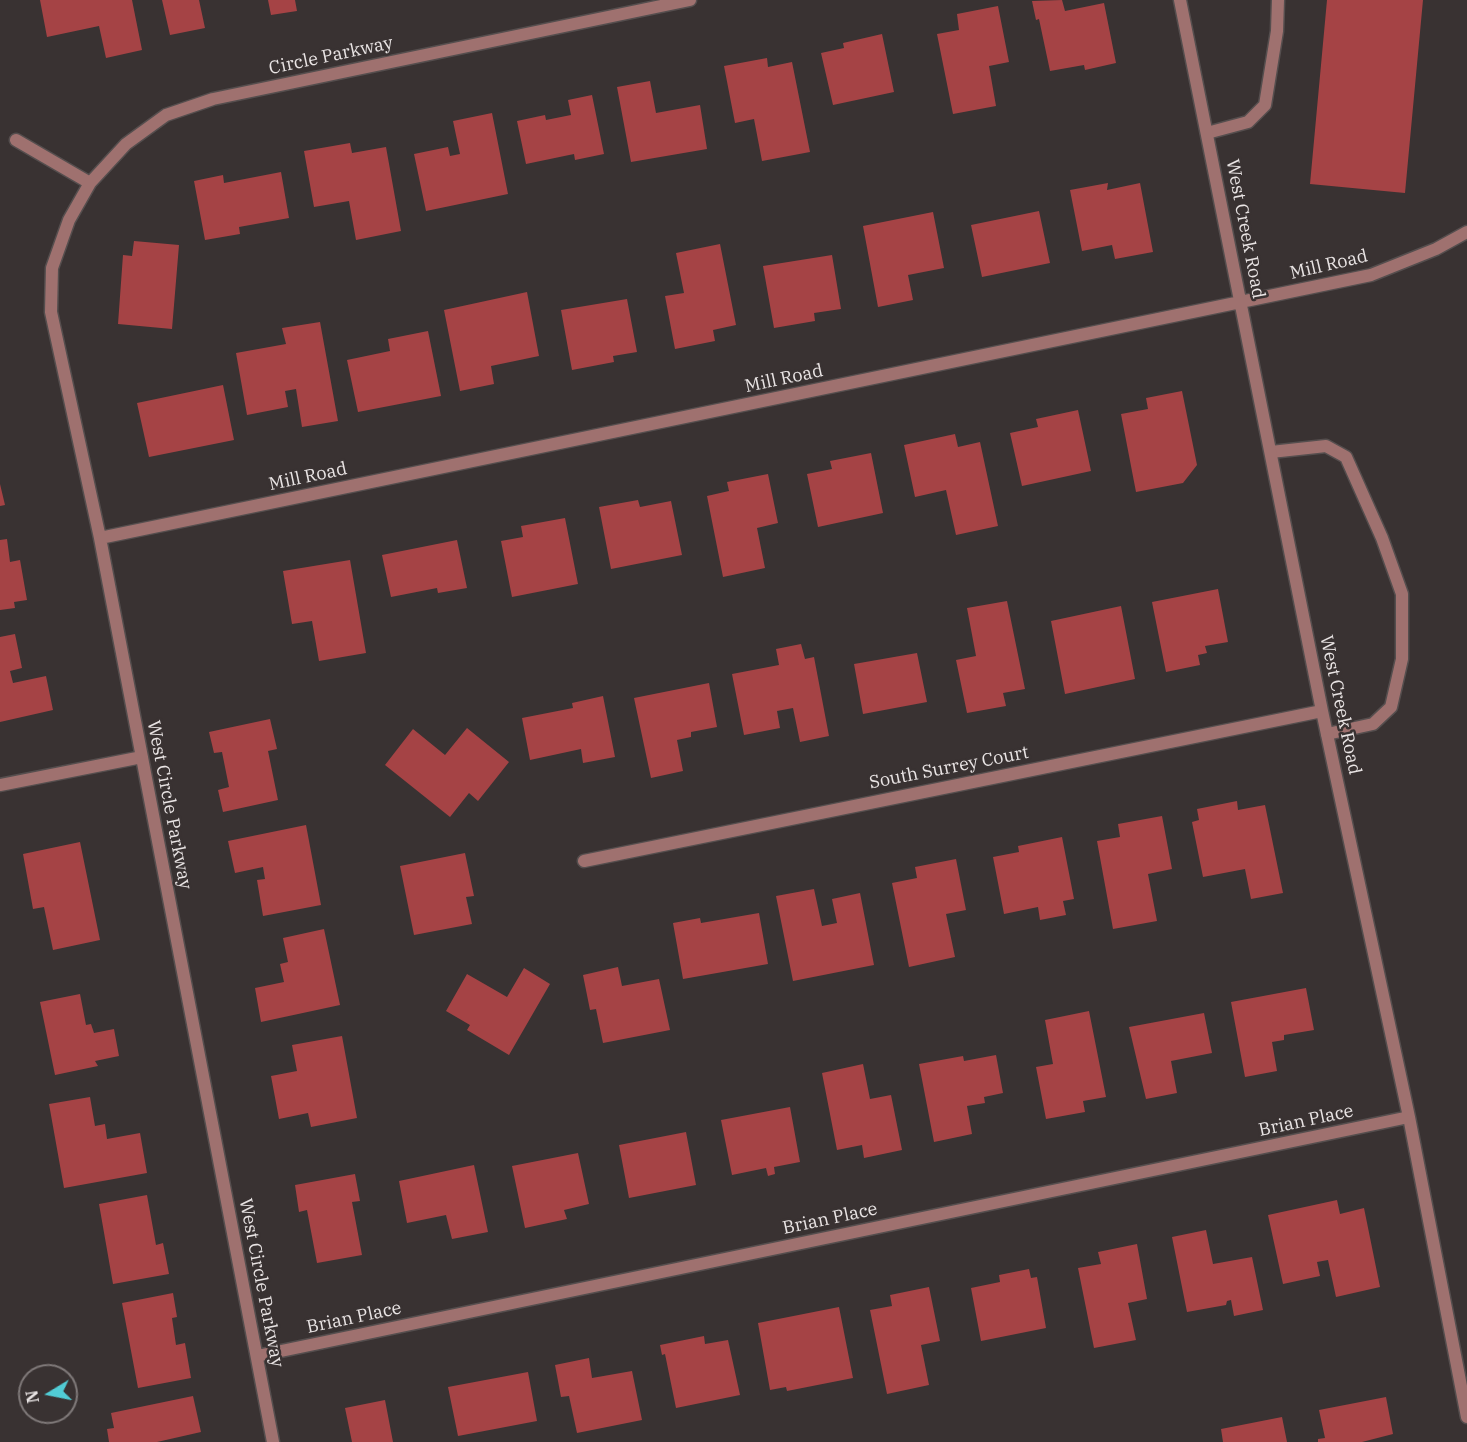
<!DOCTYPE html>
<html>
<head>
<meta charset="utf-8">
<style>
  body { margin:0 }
  #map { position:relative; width:1467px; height:1442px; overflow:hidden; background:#393232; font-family:"IBM Plex Serif",serif }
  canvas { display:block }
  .north { position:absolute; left:18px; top:1364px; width:60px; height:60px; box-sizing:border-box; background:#393232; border:2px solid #7f7979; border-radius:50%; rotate:260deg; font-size:16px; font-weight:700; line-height:24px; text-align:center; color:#e9e4e4 }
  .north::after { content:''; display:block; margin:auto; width:21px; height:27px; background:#51ccd5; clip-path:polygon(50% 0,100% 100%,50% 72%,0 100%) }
</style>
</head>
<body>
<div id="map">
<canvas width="1467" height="1442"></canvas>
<div class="north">N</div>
</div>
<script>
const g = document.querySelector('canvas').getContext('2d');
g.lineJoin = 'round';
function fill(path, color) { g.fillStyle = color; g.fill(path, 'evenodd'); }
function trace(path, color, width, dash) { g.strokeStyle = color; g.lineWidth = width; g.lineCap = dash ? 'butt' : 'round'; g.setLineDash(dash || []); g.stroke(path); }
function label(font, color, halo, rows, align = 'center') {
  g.font = font + ' "IBM Plex Serif",serif'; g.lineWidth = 5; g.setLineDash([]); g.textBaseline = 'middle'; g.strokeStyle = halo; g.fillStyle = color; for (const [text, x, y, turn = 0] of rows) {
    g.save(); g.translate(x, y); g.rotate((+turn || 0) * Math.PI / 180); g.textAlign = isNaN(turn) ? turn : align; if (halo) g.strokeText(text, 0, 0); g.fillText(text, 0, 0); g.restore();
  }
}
const building = new Path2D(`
  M40,0h92l10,50 -36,8 -7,-32 -52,11z
  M162,0h37l6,28 -35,7z
  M268,0h27l2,11 -26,4z
  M1062,0l3,11 39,-8 12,60 -31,7 -1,-5 -34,6 -11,-52 -3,1 -4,-19z
  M1327,0h96l-18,193 -95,-9z
  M998,6l11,56 -20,4 7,40 -43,8 -16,-80 22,-4 -2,-16z
  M882,34l12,58 -61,13 -12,-52 23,-5 -1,-5z
  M767,58l1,9 24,-5 18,90 -48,9 -8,-42 -19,4 -11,-57z
  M650,81l6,32 44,-8 7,44 -76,13 -14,-75z
  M592,95l12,59 -29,6 -1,-6 -48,10 -9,-43 28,-6 1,5 25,-5 -3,-15z
  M492,113l16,81 -82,17 -12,-57 34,-7 2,9 10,-2 -7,-33z
  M350,143l2,10 34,-6 15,84 -45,9 -7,-39 -35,6 -10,-56z
  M281,172l8,46 -50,9 1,7 -35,6 -11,-59 29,-6 1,8z
  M1108,183l-1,7 33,-7 13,69 -38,7 -3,-14 -30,6 -12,-61z
  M1039,211l11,52 -68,14 -11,-52z
  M933,212l11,56 -36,7 5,25 -35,7 -15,-81z
  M134,241l45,4 -7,84 -54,-5 5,-69 9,1z
  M720,244l16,81 -23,5 2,11 -40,8 -10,-53 19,-3 -8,-40z
  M832,255l9,54 -27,4 1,8 -41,7 -11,-62z
  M527,292l12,64 -48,10 3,18 -34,7 -16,-81z
  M627,299l10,53 -24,4 1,6 -42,8 -11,-60z
  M320,322l18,99 -36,6 -6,-38 -11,2 3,16 -41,8 -11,-62 50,-9 -4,-16z
  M428,331l13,65 -83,16 -11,-52 43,-9 -2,-12z
  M223,385l11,55 -85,17 -12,-54z
  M1182,391l15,74 -14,18 -47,9 -15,-78 27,-5 -2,-11z
  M1078,410l13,61 -69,15 -12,-53 28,-6 -2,-8z
  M955,434l3,13 22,-5 18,84 -42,9 -10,-45 -31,7 -11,-52z
  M871,453l12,60 -65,14 -11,-53 25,-5 -2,-8z
  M768,474l10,49 -21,5 8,40 -42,9 -16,-81 22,-5 -2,-9z
  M0,484l5,21 -5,1z
  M638,500l2,7 31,-6 11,54 -71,14 -12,-62z
  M565,518l13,66 -66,13 -11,-56 22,-4 -2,-11z
  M7,539l3,23 10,-2 7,40 -13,2 1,6 -15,2v-70z
  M457,540l10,48 -29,5 -1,-5 -46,9 -9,-42z
  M350,560l16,93 -47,8 -7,-40 -20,3 -9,-53z
  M1218,589l10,53 -23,4 2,7 -9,2 2,10 -34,7 -14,-70z
  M1007,601l18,88 -22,4 3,13 -39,7 -11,-53 20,-4 -9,-48z
  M1121,606l14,73 -70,15 -14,-73z
  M15,634l7,34 -12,3 3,12 33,-7 7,34 -53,12v-85z
  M801,644l4,15 9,-2 15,79 -29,6 -7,-34 -16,3 3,17 -36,7 -12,-61 47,-9 -3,-16z
  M917,653l10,49 -64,12 -9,-50z
  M709,683l8,44 -26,5v5l-14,3 6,31 -32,7 -17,-80z
  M603,696l12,61 -32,6 -2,-14 -51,11 -8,-42 51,-10 -1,-5z
  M270,719l7,30 -9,2 10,49 -55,12 -5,-22 11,-3 -7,-35 -8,1 -5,-21z
  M467,728l42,34 -31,39 -9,-8 -19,24 -65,-52 28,-36 32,26z
  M1237,801l1,9 27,-5 18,88 -32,6 -6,-30 -42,8 -11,-55 7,-2 -2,-11z
  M1162,816l10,53 -24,5 9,47 -44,8 -16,-88 23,-4 -2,-13z
  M306,825l15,80 -58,11 -6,-36 8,-1 -2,-12 -28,6 -7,-32z
  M1062,837l12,62 -11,2 3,14 -26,5 -2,-13 -34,7 -11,-57 26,-5 -1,-6z
  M80,842l20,98 -47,10 -9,-43 -11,2 -10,-55z
  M465,853l9,43 -8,1 6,27 -58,11 -14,-69z
  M956,859l10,51 -20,4 9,43 -46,10 -17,-84 25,-5 -2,-11z
  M814,889l8,37 15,-3 -5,-24 28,-6 14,72 -81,16 -17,-85z
  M759,913l9,51 -85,15 -10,-56 27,-5 1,5z
  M324,929l16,76 -79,17 -6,-34 29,-6 -4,-18 8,-2 -5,-24z
  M618,967l4,19 37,-7 11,51 -67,13 -7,-34 -6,1 -7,-35z
  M524,968l26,16 -41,71 -42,-25 3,-5 -24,-14 21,-37 40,23z
  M1306,988l8,42 -30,5v5l-12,2 5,29 -32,6 -14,-75z
  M80,994l6,31 5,-1 3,9 20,-4 5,27 -24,5 3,5 -43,9 -15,-73z
  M1089,1011l17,86 -23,4 2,11 -39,7 -10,-52 17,-3 -8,-44z
  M1204,1013l8,40 -41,8 6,32 -31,6 -17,-72z
  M342,1036l15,82 -46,9 -3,-14 -29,6 -8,-43 26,-5 -5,-26z
  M996,1055l7,38 -19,4 1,6 -18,3 5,28 -38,8 -15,-78 44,-8 1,5z
  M863,1064l7,35 21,-4 11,55 -38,8 -2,-13 -25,5 -15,-77z
  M90,1097l5,29 10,-2 2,15 33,-6 7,40 -83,15 -15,-84z
  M790,1107l10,55 -26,5 1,7 -7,2 -2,-8 -34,7 -11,-55z
  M686,1132l10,53 -67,13 -10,-53z
  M578,1153l11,51 -25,6 3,9 -42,9 -13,-62z
  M474,1165l14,67 -36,7 -6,-24 -39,8 -8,-42z
  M355,1174l5,27 -8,1 10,53 -45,8 -10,-53 -8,2 -4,-27z
  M147,1195l9,50 7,-2 6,31 -56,10 -14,-80z
  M1337,1200l3,14 24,-6 16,79 -44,10 -8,-37 -11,2 3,14 -37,8 -15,-69z
  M1206,1230l7,34 39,-7 11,53 -29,6 -3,-16 -4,1 -1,4 -39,7 -15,-75z
  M1137,1244l10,55 -19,4 8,37 -42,8 -16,-80 23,-4 -3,-12z
  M1029,1269l2,9 6,-1 9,51 -65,13 -10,-53 29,-6 -1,-7z
  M929,1287l11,54 -19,4 8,40 -42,9 -17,-84 22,-4 -2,-11z
  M173,1293l4,24 -5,1 4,27 9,-2 6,35 -53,10 -16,-85z
  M839,1307l14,71 -66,13 -1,-4 -16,3 -12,-67z
  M704,1336l1,8 23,-4 12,55 -64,13 -11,-54 -3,1 -2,-10z
  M589,1358l3,20 40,-7 10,49 -65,13 -8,-37 -8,1 -6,-32z
  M528,1372l9,49 -79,15 -10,-49z
  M193,1396l8,36 -44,10h-48l-2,-13 7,-1 -3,-15z
  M1386,1397l7,37 -31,8h-44v-3l7,-1 -6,-28z
  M385,1400l8,42h-41l-7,-34z
  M1282,1417l5,25h-64l-2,-13z`);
const lane = new Path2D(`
  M1207,133l41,-11 17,-17 12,-74 1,-31
  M1271,452l55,-6 20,11 36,81 20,56v65l-11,48 -18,17 -46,10`);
const street = new Path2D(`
  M1180,0l142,711 87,406 58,300
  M16,140l74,43
  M100,538l1271,-263 65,-26 31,-17
  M0,785l142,-28
  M584,861l738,-150
  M257,1356l1152,-239
  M273,1442l-173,-904 -49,-226 1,-44 17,-48 21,-37 36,-39 40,-29 47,-16 477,-99`);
const streetNames = [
  ["Circle Parkway",331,56,-12],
  ["West Creek Road",1245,229,79],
  ["Mill Road",1329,265,-13],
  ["Mill Road",784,379,-12],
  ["Mill Road",308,477,-12],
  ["West Creek Road",1340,705,78],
  ["South Surrey Court",949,768,-11],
  ["West Circle Parkway",169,805,79],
  ["Brian Place",1306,1121,-12],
  ["Brian Place",830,1219,-12],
  ["West Circle Parkway",261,1283,79],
  ["Brian Place",354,1318,-12]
];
fill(building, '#a54345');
trace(lane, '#554e4e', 15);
trace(street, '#554e4e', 15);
trace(lane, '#9f716f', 12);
trace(street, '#9f716f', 12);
label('18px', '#e9e4e4', '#393232', streetNames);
</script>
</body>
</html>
